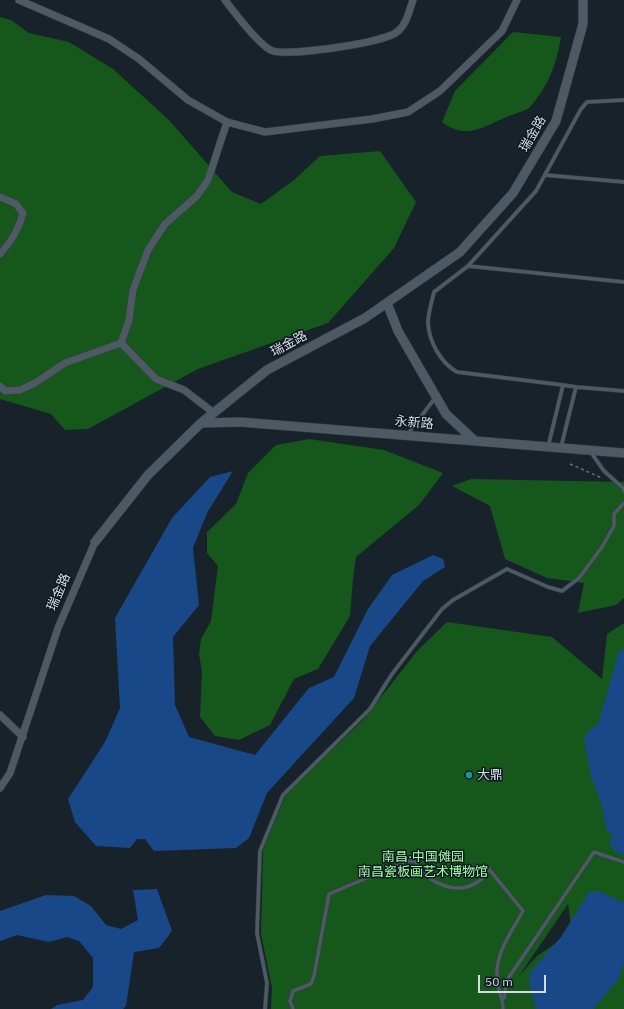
<!DOCTYPE html>
<html>
<head>
<meta charset="utf-8">
<style>
  body { margin:0 }
  #map { position:relative; width:624px; height:1009px; overflow:hidden; background:#18222b; font-family:"IBM Plex Sans",sans-serif }
  canvas { display:block }
  .scale { position:absolute; left:478px; top:975px; width:68px; height:18px; box-sizing:border-box; border:2px solid #d4dbe0; border-top:0; padding-left:5px; font-size:12px; line-height:14px; white-space:nowrap; color:#d4dbe0; -webkit-text-stroke:3px #0f1921; paint-order:stroke }
</style>
</head>
<body>
<div id="map">
<canvas width="624" height="1009"></canvas>
<div class="scale">50 m</div>
</div>
<script>
const g = document.querySelector('canvas').getContext('2d');
g.lineJoin = 'round';
function fill(path, color) { g.fillStyle = color; g.fill(path, 'evenodd'); }
function trace(path, color, width, dash) { g.strokeStyle = color; g.lineWidth = width; g.lineCap = dash ? 'butt' : 'round'; g.setLineDash(dash || []); g.stroke(path); }
function label(font, color, halo, rows, align = 'center') {
  g.font = font + ' "IBM Plex Sans","Noto Sans SC",sans-serif'; g.lineWidth = 3; g.setLineDash([]); g.textBaseline = 'middle'; g.strokeStyle = halo; g.fillStyle = color; for (const [text, x, y, turn = 0] of rows) {
    g.save(); g.translate(x, y); g.rotate((+turn || 0) * Math.PI / 180); g.textAlign = isNaN(turn) ? turn : align; if (halo) g.strokeText(text, 0, 0); g.fillText(text, 0, 0); g.restore();
  }
}
const green = new Path2D(`
  M0,17l11,3 18,13 40,9 44,27 56,51 63,72 29,12 33,-24 26,-24 60,-5 36,51 -22,46 -66,75 -130,46 -110,60 -23,1 -14,-16 -51,-15z
  M513,32l48,5c-5,28 -11,46 -30,69 -4,5 -15,7 -22,10 -25,10 -42,25 -67,6l13,-31z
  M309,439l75,11 59,23 -24,32 -63,52 -3,22 -3,37 -32,53 -24,10 -24,46 -31,15 -24,-4 -15,-19 2,-46 -3,-17 2,-15 10,-18 7,-55 -11,-13v-21l29,-28 12,-31 28,-28z
  M471,479l153,3v116l-8,7 -38,8 6,-30 -37,-5 -42,-19 -15,-53 -38,-20z
  M447,622l105,15 50,42 5,-45 17,-11v386h-353l1,-21 -11,-54 2,-84 23,-56 76,-73 56,-71zM568,904l4,28 -35,24 -18,20z`);
const water = new Path2D(`
  M233,471l-26,42 -14,35 6,57 -26,32 2,68 14,32 66,18 54,-67 25,-11 34,-68 24,-34 41,-20 10,4 2,8 -22,14 -53,65 -16,52 -87,95 -18,45 -13,10 -82,3 -9,-12h-8l-7,9 -34,-2 -21,-24 -7,-23 37,-57 15,-34 -5,-90 57,-100 38,-41z
  M624,650v205l-9,-3 -6,-9 4,-8 -2,-3 -4,2 -5,-29 -11,-29 -7,-36 4,-9 10,-7 21,-73z
  M157,889l15,42 -13,17 -25,4 -8,54 -3,3h-72l6,-4 26,-5 10,-13v-29l-14,-17 -12,-4 -18,5 -32,-7 -17,6v-30l46,-16 28,1 17,10 15,19 15,4 17,-9 -5,-30z
  M600,891l24,12v60l-6,17 -25,29h-57l-7,-27 2,-11 30,-34 28,-45z`);
const path = new Path2D(`
  M570,464l32,14`);
const service = new Path2D(`
  M545,175l79,7
  M468,266l156,16
  M563,385l13,2
  M407,435l28,-37
  M548,447l15,-62 -106,-13c-16,-9 -28,-30 -29,-49 0,-10 4,-22 6,-31l34,-26 68,-75 45,-82 6,-7 37,-2
  M561,447l15,-60 48,4
  M590,451l14,20 19,17 1,3
  M504,998l3,-18 87,-128 30,10
  M265,1009l2,-26 -10,-50 3,-82 23,-56 87,-86 22,-35 50,-65 11,-9 54,-31 41,18 14,4 17,-13 23,-31 12,-21v-12l10,-11
  M293,1009l-3,-8 3,-10 18,-7 3,-8 15,-82 78,-33h8c12,22 42,36 64,20 4,-2 7,-8 10,-12l34,42c-12,22 -28,42 -26,68 0,11 6,18 6,30`);
const minor = new Path2D(`
  M19,0l90,39 30,20 49,41 39,22 38,10 107,-13 36,-7 32,-21 62,-60 15,-31
  M225,0c9,12 35,47 48,51 17,5 110,-8 124,-19 10,-8 12,-21 16,-32
  M0,197l16,7 7,9c-4,17 -12,29 -23,41
  M0,386l5,5 15,-1 15,-7 30,-20 56,-20
  M214,413l-30,-23 -28,-11 -35,-36 8,-23 4,-30 15,-40 17,-26 32,-28 11,-16 19,-58
  M0,715l23,22
  M0,788l10,-15 48,-145 37,-86`);
const tertiary = new Path2D(`
  M387,303l11,28 48,83 29,27
  M201,423l39,-1 384,31
  M95,542l53,-67 53,-52 66,-53 98,-52 95,-66 53,-59 43,-72 27,-97v-24`);
const markers = [
  [469,775,4,"#0f9aa8"]
];
const streetNames = [
  ["瑞金路",533,134,-60],
  ["瑞金路",289,344,-28],
  ["永新路",414,423,5],
  ["瑞金路",59,592,-67]
];
const poiNames = [
  ["大鼎",477,775]
];
const parkNames = [
  ["南昌·中国傩园",423,857],
  ["南昌瓷板画艺术博物馆",423,872]
];
fill(green, '#16571b');
fill(water, '#194888');
trace(service, '#363e44', 4.5);
trace(minor, '#363e44', 8);
trace(tertiary, '#363e44', 10);
trace(path, '#666f76', 1.5, [3, 3]);
trace(service, '#4d5963', 3.5);
trace(minor, '#4d5963', 7);
trace(tertiary, '#4d5963', 9);
for (const [x, y, r, color] of markers) { const dot = new Path2D(); dot.arc(x, y, r, 0, 2 * Math.PI); g.fillStyle = color; g.fill(dot); trace(dot, '#0f1921', 1.5); }
label('13px', '#d4dbe0', '#0f1921', streetNames);
label('13px', '#d4dbe0', '#0f1921', poiNames, 'left');
label('13px', '#a1faa1', '#0f1921', parkNames);
</script>
</body>
</html>
